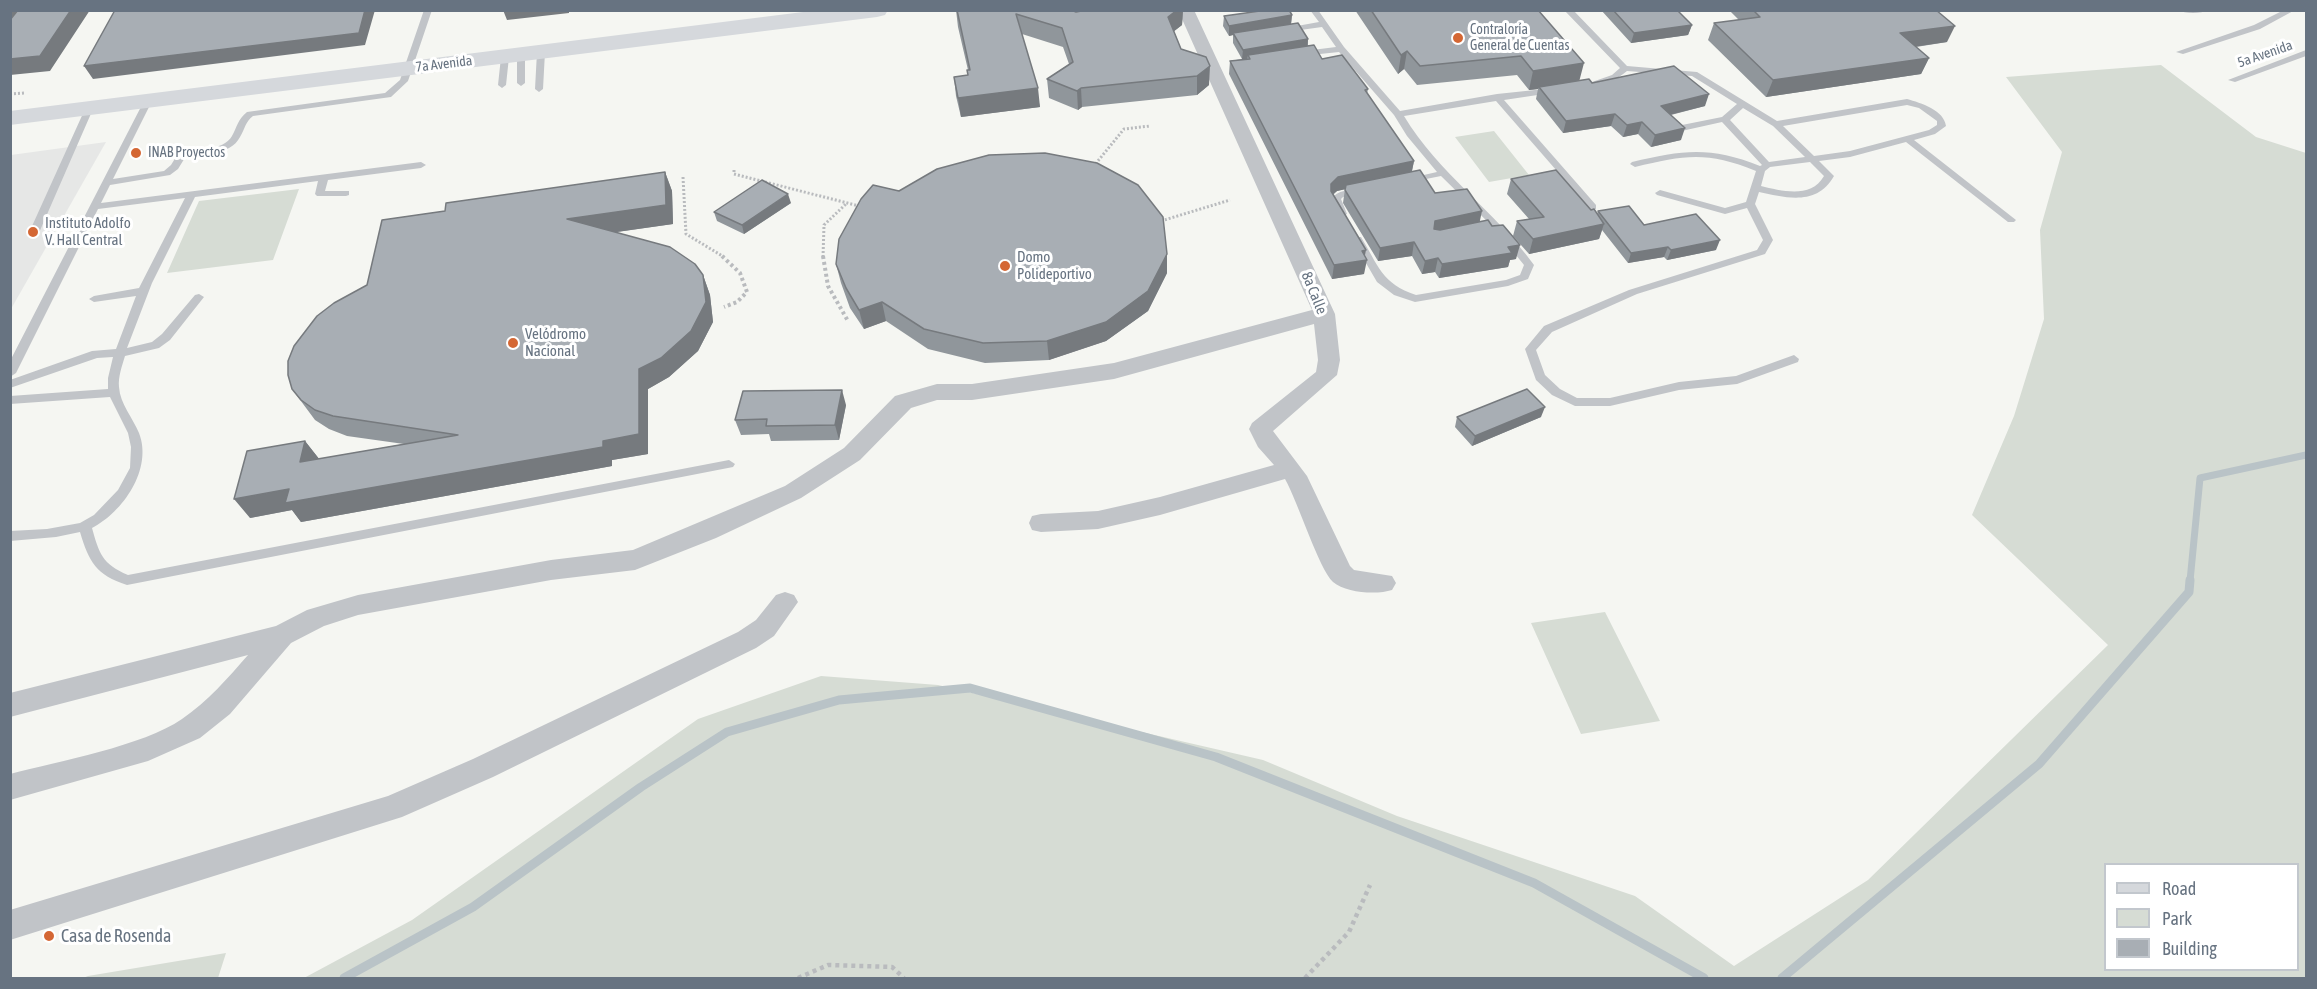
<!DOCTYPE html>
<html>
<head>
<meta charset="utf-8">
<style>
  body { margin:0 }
  #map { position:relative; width:2317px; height:989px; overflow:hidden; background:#f5f6f2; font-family:"Asap Condensed",sans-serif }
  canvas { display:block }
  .frame { position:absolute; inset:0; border:12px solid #677381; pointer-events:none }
  .legend { position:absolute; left:2104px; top:863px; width:195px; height:108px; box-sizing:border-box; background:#fff; border:2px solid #c2c7cd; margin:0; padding:8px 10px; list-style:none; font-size:18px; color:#677381 }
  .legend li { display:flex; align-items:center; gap:12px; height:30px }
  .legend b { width:30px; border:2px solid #c2c7cd }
</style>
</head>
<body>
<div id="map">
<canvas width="2317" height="989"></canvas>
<div class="frame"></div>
<ul class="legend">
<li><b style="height:8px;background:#d5d8dc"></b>Road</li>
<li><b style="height:16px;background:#d6dcd4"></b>Park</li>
<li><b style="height:16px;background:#a8aeb4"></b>Building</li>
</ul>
</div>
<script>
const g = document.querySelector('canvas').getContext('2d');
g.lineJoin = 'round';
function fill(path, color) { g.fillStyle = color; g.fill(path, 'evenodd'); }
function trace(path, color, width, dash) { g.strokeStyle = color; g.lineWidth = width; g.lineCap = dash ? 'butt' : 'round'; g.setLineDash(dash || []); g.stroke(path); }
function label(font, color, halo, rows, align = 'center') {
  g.font = font + ' "Asap Condensed",sans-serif'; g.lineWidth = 6; g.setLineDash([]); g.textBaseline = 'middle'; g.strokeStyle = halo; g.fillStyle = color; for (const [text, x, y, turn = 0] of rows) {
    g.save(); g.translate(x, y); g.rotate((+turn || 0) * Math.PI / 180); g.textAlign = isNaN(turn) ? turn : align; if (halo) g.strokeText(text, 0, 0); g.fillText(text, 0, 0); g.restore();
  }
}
const built = new Path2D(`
  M106,142l-95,167v-154z`);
const green = new Path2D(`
  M2161,65l95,72 50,16v825h-2002l108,-58 286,-201 123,-43 117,9 325,75 134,56 238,80 99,70 134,-86 240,-235 -136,-130 42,-99 30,-97 -4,-89 22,-78 -56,-75zM2298,864v106h-192v-106z
  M1494,131l35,44 -40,7 -34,-45z
  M299,189l-26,71 -106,13 32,-72z
  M1605,612l55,109 -79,13 -50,-111z
  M226,953l-8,25h-135l5,-2z`);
const streamFar1 = new Path2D(`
  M2190,581l10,-103 106,-23`);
const stream = new Path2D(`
  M344,978l129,-71 168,-120 86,-55 112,-32 131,-12 246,69 318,126 170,95
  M1782,978l257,-214 150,-172 1,-12`);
const pathFar2 = new Path2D(`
  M10,94l14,-1
  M1093,167l31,-38 26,-3
  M734,170v4l125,32
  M683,177l3,57 38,23
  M1161,221l69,-21
  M823,257l1,-32 23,-22`);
const pathFar1 = new Path2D(`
  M722,256l18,17 7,19 -10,10 -13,5
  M823,256l5,30 20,35`);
const path = new Path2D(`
  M798,978l30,-13 64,2 12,11
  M1305,978l44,-46 21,-47`);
const service = new Path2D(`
  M424,10h8l-24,71 -17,16 -138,19c-8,6 -8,13 -13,21 -10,19 -36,16 -54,19l-8,13 -8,6 -60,10 -9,18 320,-41 5,3 -5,3 -93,12 -3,11h24v4l-3,1h-29l-2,-2 3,-13 -123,16 -43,86 -25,65 25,-6 10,-8 33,-39 4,-1 5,3 -34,43 -11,8 -34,8c-3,10 -7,21 -6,31 1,17 14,31 20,46 14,36 -16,79 -47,95 7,25 10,36 36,47l601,-115 6,4 -2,3 -606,118c-31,-10 -38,-23 -47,-53l-24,5 -46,4v-10l37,-2 33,-6 14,-8 24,-25 12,-22 1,-21 -3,-14 -18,-36 -100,7v-8l98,-7v-11l5,-21 -16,1 -87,30v-8l82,-29 24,-2 20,-53 -42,6 -5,-3 5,-3 45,-8 46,-90 -87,11 -82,164 -6,4v-16l135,-262 3,-1 4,3 -39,78 51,-8 7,-6 8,-13c16,-4 44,0 53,-16 5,-9 6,-17 15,-24l138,-19 15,-13z
  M1310,10h8l26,37 56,64 97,-17 57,-6v4l-3,1 -47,7 92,105v4h-6l-94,-108 -92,15c34,57 91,95 130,149l-6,14 -20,7 -93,16 -21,-7 -17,-13 -25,-43 1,-2h8c17,28 21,47 55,58l90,-15 14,-5 4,-10 -30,-37 -53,-52 -35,7v-4l31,-7 -30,-36 -13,-21 -55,-63 -38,4v-4l3,-1 32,-4 -14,-20 -36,5 -4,-2 4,-2 33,-6z
  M1564,10h9l54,56 70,6 80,49 130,-22c14,4 37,11 39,27l-11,8 -21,6 102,80 -2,2h-6l-102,-80 -56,15 -31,4 15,15c-17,30 -47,22 -75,16l-4,12 18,36 -8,14 -128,40 -85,38 -16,18 9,25 15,14 17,9h33l69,-16 57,-6 58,-21 5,4 -1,3 -61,22 -58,6 -69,16h-35l-23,-11 -16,-15 -11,-31 19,-23 85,-36 128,-40 6,-10 -16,-32 -22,6 -68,-19 -2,-2 5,-3 65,18 21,-6 10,-31c-49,-20 -71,-16 -121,-4l-5,-3 2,-2c51,-12 78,-16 128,4l2,-1 -40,-43 -45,10 -5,-3 5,-3 45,-9 15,-13 -45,-28 -65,-5c-10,8 -22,15 -35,15v-4l20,-7 8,-7zM1907,105l12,3 18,13v4l-8,5 -79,21 -36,5 -31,-30zM1743,108l30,18 32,31 -36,5 -39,-42zM1810,162l14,14c-13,23 -42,15 -63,10l4,-15 5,-4z
  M2178,10h30c-7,4 -23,4 -30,0z
  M2284,10h11l-35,19 -77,25 -7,-2 78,-27z
  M541,49l4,3 -2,37 -4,3 -4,-3 2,-37z
  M2306,50v6l-71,26 -7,-2z
  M521,52l4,3v28l-4,3 -4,-3v-28z
  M505,54l4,3 -3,28 -4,3 -4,-3 3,-28z
  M89,106l4,3 -55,126 -5,3 -3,-1 -2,-2 57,-126z
  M1360,188l5,3 -2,2 -20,4 -2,2 6,15 -5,3 -3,-1 -8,-17c7,-9 18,-9 29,-11z`);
const minor = new Path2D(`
  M1178,10h16l141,304 5,46 -3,15 -64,56 34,45 43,90 4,4 38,6 4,7 -4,7c-15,5 -46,3 -59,-8 -14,-13 -35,-80 -48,-103l-125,36 -62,14 -57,3 -9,-2 -3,-7 3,-7 9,-2 57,-3 62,-14 114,-32 -16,-18 -9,-18 3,-6 64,-51 2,-12 -4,-36 -200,55 -142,21h-35l-26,8 -51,52 -59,38 -85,40 -81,32 -84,10 -193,35 -34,11 -33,17 -61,71 -30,24 -52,23 -138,39v-26c49,-13 133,-28 172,-55 26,-18 46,-41 66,-64l-238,62v-24l266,-67 31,-16 51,-15 193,-35 82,-10 152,-64 59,-38 51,-52 42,-12h35l142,-21 198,-53z
  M785,592l9,3 4,7 -24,34 -18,12 -263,129 -91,40 -392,123v-30l378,-114 85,-37 265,-127 18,-12 20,-25z`);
const secondary = new Path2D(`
  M819,10h69l-3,5 -8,2 -867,108v-14z`);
const wall = new Path2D(`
  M956,10l120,2 11,-2h96l-1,15 -8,6 7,18 28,36 -12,10 -115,12 -4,3 -29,-12 -2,-19 22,-15 -6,-17 -41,-13 18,73 -79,10 -5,-21 -2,-19 14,-2v-5l-10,-43z
  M1355,10h183l41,71 126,25 -34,9 10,25 -30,7 -13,-13 -15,3 -12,-11 -48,7 -27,-34 2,-10 -9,1 -12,-15 -100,10 -13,-16 -6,5z
  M1601,10h76l15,15 -4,10 -57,8z
  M1729,10h207l11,32 -31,5 13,11 -8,16 -155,23 -58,-57 6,-17 25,-3z
  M1292,15l-1,9 17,15v7l14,13 46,30 -1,5 47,67 -2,10 23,22 45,29 36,37 -6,1 -2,7 -69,11 -4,-6 -13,2 -10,-18 -34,5 -35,-58 2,-14 -8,2 -4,4 32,61 -1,18 -32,5 -103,-205 1,-13 12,-2 -9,-16v-8l-4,1 -6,-10 1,-10z
  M665,172l7,19 1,33 -57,8 87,43 7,20 3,27 -15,29 -29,26 -21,12v65l-36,6v6l-311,56 -9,-12 -42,8 55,-77 14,18 85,-15 -57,-8 -18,-7 -14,-9 -23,-31 75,-104z
  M1511,179l80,31 6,4 1,-3 46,14 72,25 -49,10 -3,-3 -36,6 -26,-33 -3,9 -70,15 -16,-18 4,-15 12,-2 -22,-25z
  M899,191l268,82 -19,38 -42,30 -57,19 -64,3 -57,-14 -42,-28 -22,8 -14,-21 -9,-25 -5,-19z
  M791,203l-47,31 -27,-13 -3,-9z
  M846,405l-7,35 -68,1 -2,-7 -28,1 -6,-15z
  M1457,417h84l-69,29 -17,-19z`);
const shadedWall = new Path2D(`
  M10,10h17l-17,10z
  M71,10h19l-40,61 -40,4v-16z
  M365,10h10l-10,35 -272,34 -9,-13z
  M503,10h66v3l-62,7z
  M1177,10h6l-1,15 -14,11v-19z
  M1292,15l-1,9 -58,9v2l-4,1v-10z
  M1692,25l-4,10 -57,8 3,-10z
  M1955,26l-8,16 -55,8 8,-17z
  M1308,39l-1,10 -59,6 -1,4h-5l1,-9z
  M1407,51l-3,18 -6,5 3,-19z
  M1929,58l-8,16 -155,23 7,-17z
  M1584,63l-5,19 -40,5 -1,2 -9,1 4,-19z
  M1210,66l-1,19 -12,10v-19z
  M1038,88l2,19 -79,10 -3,-19z
  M1081,88l1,19 -4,3 -1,-19z
  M1709,94l-4,12 -48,12 4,-12z
  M1615,114l-4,12 -48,7 3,-12z
  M1642,122l-4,12 -15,3 4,-12z
  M1685,128l-4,12 -30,7 4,-12z
  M1414,161l-3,14 -74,16 -8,6 2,-13 7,-7z
  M665,172l7,19 1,33 -98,14 -8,-19z
  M788,194l3,9 -47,31 -2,-9z
  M1482,211l-3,14 -46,10 2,-14z
  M1604,224l-5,15 -70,15 4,-15z
  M1720,240l-4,10 -49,10 4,-10z
  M1414,242l-2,14 -34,5 2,-13z
  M1520,245l-4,14 -6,1 -2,7 -69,11 3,-14 66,-17z
  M1668,247l-4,10 -36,6 3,-10z
  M1366,250l-2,10h3l-3,14 -32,5 2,-14 28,-14z
  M1167,254v19l-19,38 -42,30 -57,19 -2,-19z
  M1438,258l-3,14 -13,2 3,-13z
  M703,275l7,20 3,27 -15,29 -29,26 -21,12v65l-36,6v6l-311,56 -9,-12 -42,8 -16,-19 55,-10 314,-48 36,-72z
  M882,302l4,19 -22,8 -5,-19z
  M842,390l4,15 -7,35 -4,-15z
  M1545,407l-4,10 -69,29 3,-10z
  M305,441l15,19 -20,2z`);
const building = new Path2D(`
  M18,10h53l-31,46 -30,3v-39z
  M115,10h250l-6,23 -275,33z
  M957,10h114l5,2 11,-2h90l-9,7 13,32 25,8 4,9 -13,10 -116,12 -4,3 -30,-12 26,-17 -11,-34 -46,-14 22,74 -80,10 -4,-21 14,-2 -1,-5h3z
  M1267,10h22l3,5 -63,11 -5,-10z
  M1371,10h167l46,53 -51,8 -12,-15 -101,10 -13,-15 -6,4z
  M1613,10h64l15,15 -58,8z
  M1753,10h183l19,16 -55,7 29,25 -156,22 -59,-57 46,-6z
  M1298,23l10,16 -65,11 -10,-17z
  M1314,45l8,14 20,-4 26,34 -3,1 49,71 -76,16 -7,7v7l35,59 -4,1 5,9 -33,5 -104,-204 20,-2 -2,-4z
  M1674,66l35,28 -48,12 24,22 -30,7 -13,-13 -15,3 -12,-11 -49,7 -27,-34 50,-8 3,4z
  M1045,153l52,10 41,22 25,32 4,37 -19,37 -42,31 -59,19 -64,2 -59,-14 -42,-27 -23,8 -13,-22 -10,-24 3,-25 22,-40 12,-14 26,6 38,-22 52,-14z
  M1420,170l15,23 32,-4 15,22 -47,10 -1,8 6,1 48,-10 4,6 11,-1 17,20 -12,2 4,6 -70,11 -4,-6 -13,3 -11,-19 -34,6 -35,-58 1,-5z
  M1556,170l35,40 3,-1 10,15 -71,15 -16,-18 27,-4 -33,-38z
  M665,172l1,33 -99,14 103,28 25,17 8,11 3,27 -15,29 -30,27 -22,11v65l-36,7v6l-318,56 4,-14 -55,10 13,-48 58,-10 -5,21 158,-27 -125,-19 -18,-6 -14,-10 -9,-11 -4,-14v-14l6,-15 23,-30 17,-13 33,-18 15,-65 63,-9 1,-8z
  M762,180l26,14 -46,31 -28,-13z
  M1629,206l15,19 52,-11 24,26 -49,10 -3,-3 -37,6 -33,-42z
  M1527,389l18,18 -70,29 -18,-19z
  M842,390l-7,35 -69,1 1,-7 -32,1 8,-29z`);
const markers = [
  [1458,38,6,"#d46734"],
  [136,153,6,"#d46734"],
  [33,232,6,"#d46734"],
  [1005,266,6,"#d46734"],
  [513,343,6,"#d46734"],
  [49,936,6,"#d46734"]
];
const farPoinames = [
  ["Contraloría",1470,30],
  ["General de Cuentas",1470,46],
  ["INAB Proyectos",148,153]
];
const farStreetnames = [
  ["5a Avenida",2265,54,-19],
  ["7a Avenida",444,64,-7]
];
const poiNames = [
  ["Instituto Adolfo",45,223],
  ["V. Hall Central",45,240],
  ["Domo",1017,257],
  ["Polideportivo",1017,274],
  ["Velódromo",525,334],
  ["Nacional",525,351]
];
const streetNames = [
  ["8a Calle",1314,293,68]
];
const nearPoinames = [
  ["Casa de Rosenda",61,936]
];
fill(built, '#e6e7e6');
fill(green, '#d6dcd4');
trace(streamFar1, '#b9c3c7', 7);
trace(stream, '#b9c3c7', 9);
trace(pathFar2, '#b9bbbe', 3, [2, 2]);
trace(pathFar1, '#b9bbbe', 4, [3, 3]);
trace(path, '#b9bbbe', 4.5, [4, 4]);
fill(service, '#c1c4c8');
fill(minor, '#c1c4c8');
fill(secondary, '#d5d8dc');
fill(wall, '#90969b');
fill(shadedWall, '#767a7e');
fill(building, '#a8aeb4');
trace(building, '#767a7e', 1.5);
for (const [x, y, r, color] of markers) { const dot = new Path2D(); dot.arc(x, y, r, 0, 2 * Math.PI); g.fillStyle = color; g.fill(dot); trace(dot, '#fff', 2); }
label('14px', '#677381', '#fff', farPoinames, 'left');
label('14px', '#677381', '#fff', farStreetnames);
label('15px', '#677381', '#fff', poiNames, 'left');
label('15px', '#677381', '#fff', streetNames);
label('18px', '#677381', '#fff', nearPoinames, 'left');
</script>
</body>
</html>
